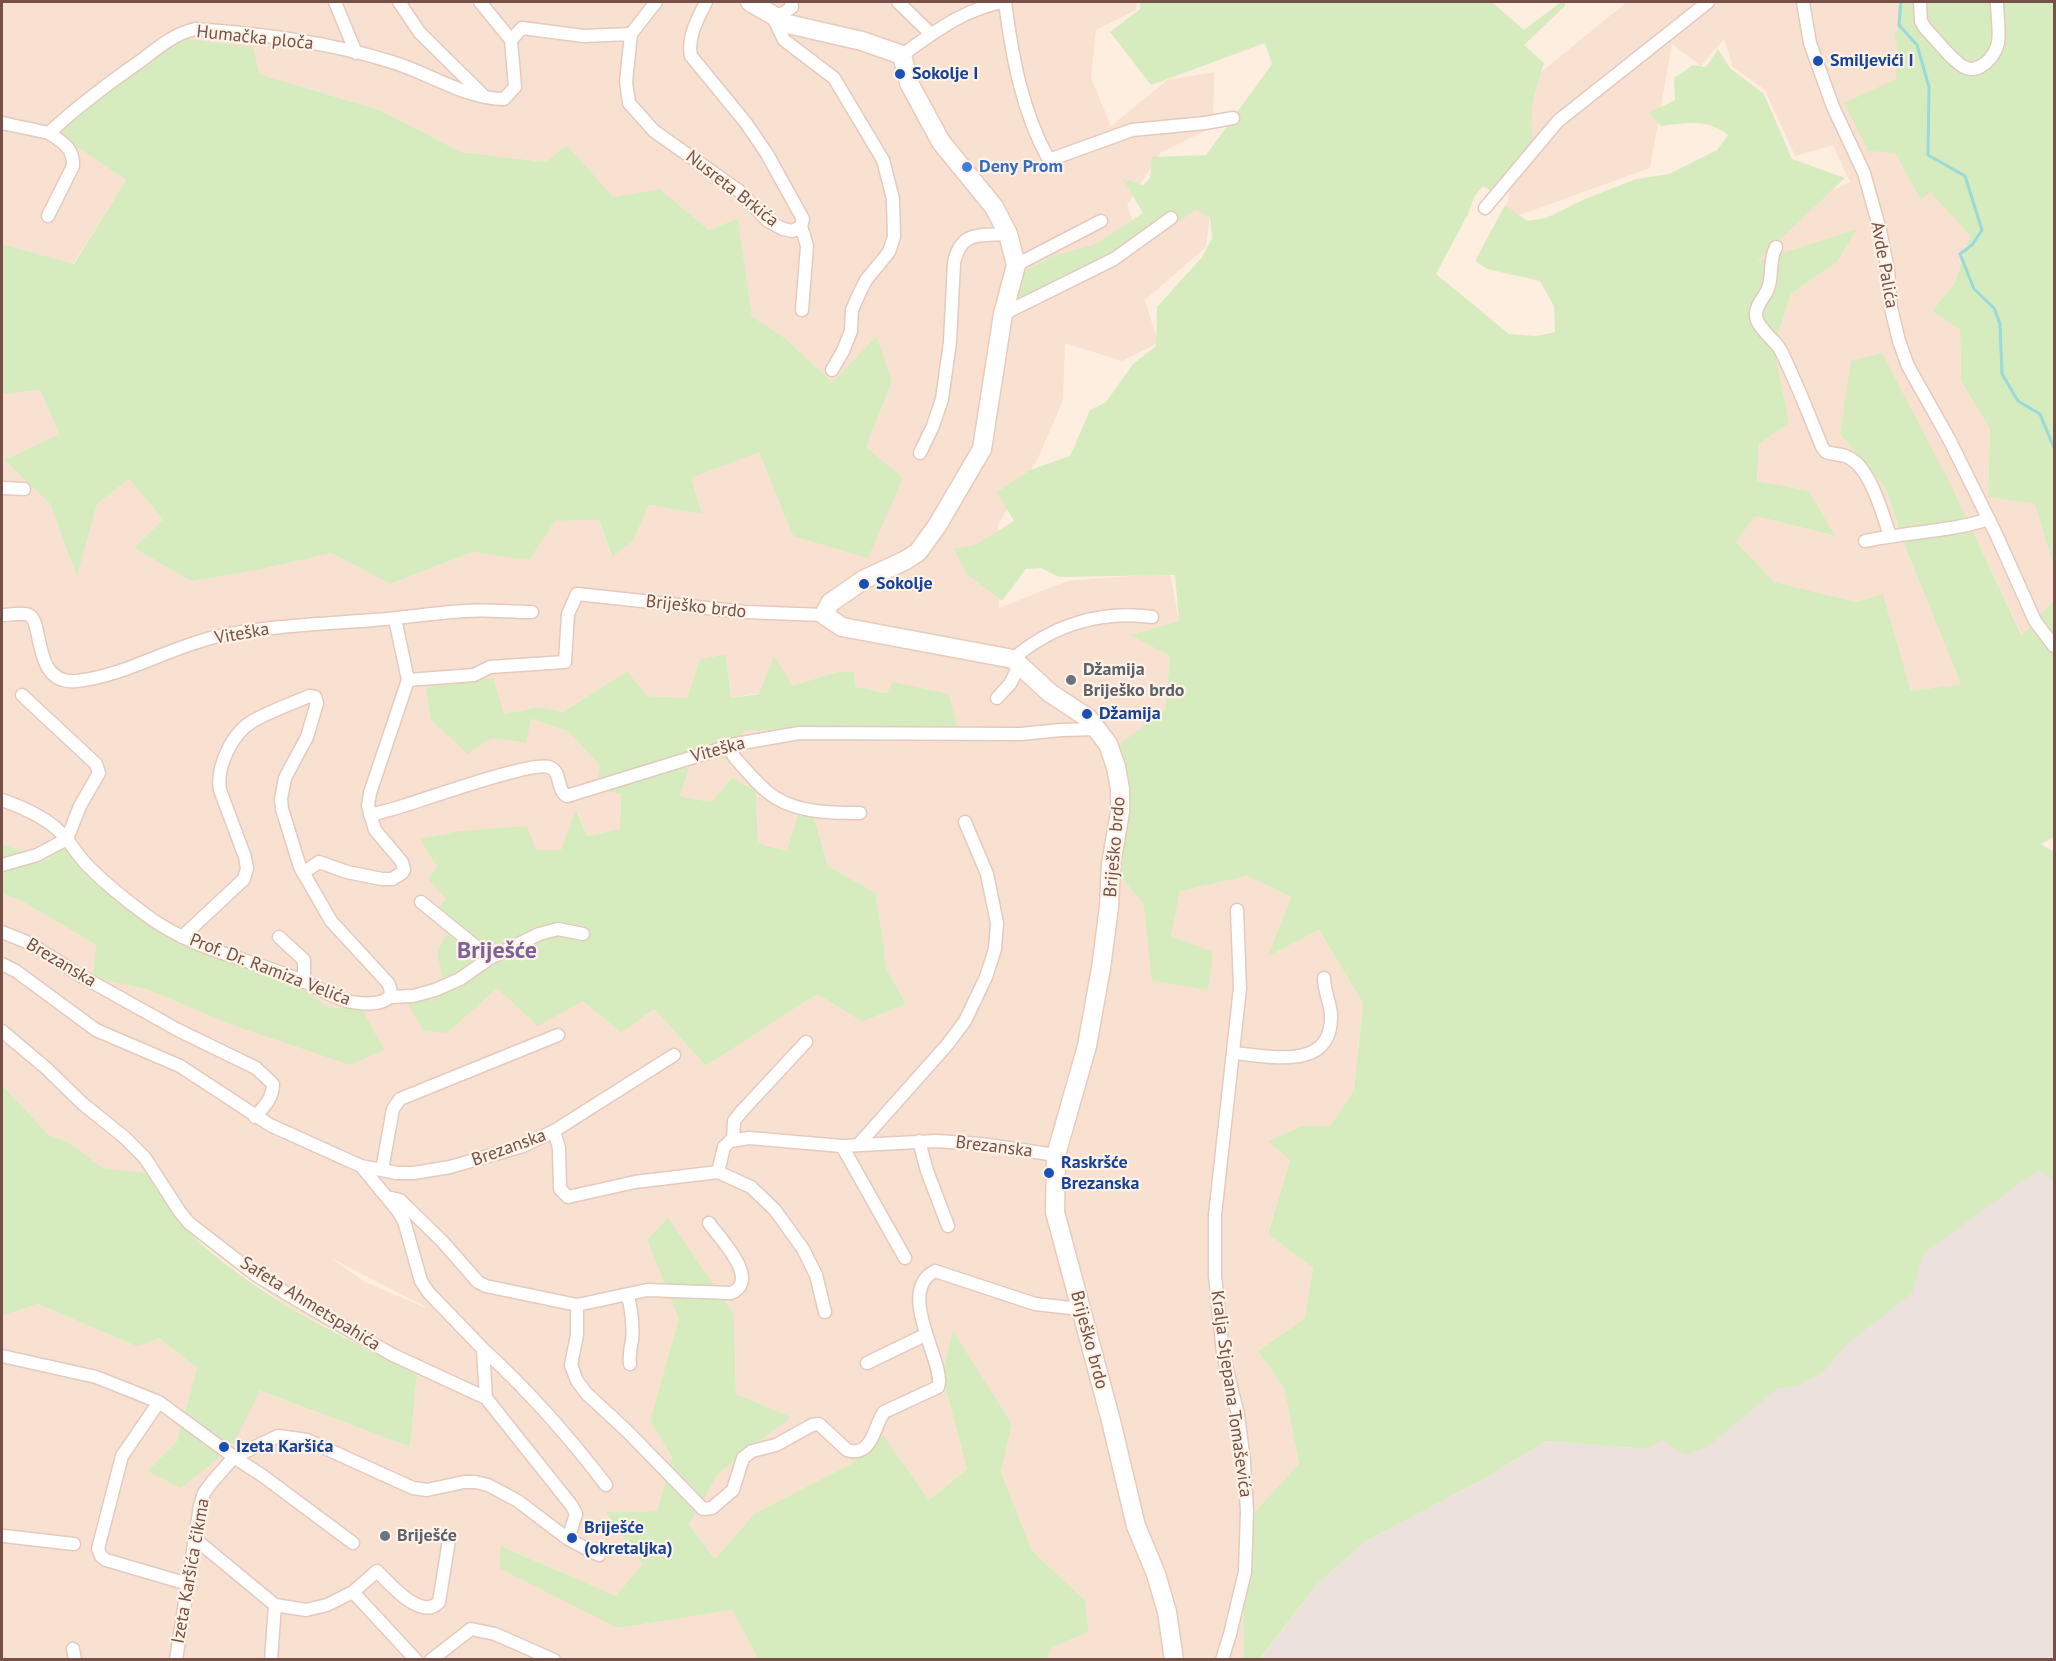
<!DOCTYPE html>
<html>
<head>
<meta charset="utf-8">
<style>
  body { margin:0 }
  #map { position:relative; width:2056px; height:1661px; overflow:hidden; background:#feeee0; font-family:"PT Sans",sans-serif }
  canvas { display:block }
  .frame { position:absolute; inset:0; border:3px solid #765046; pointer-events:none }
</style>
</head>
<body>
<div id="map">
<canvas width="2056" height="1661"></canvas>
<div class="frame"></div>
</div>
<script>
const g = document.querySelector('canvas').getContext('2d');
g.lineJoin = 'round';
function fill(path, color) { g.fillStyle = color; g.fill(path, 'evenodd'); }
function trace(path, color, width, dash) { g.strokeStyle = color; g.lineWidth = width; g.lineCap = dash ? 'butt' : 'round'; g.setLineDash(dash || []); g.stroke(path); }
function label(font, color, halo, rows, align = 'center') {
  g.font = font + ' "PT Sans",sans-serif'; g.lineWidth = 4.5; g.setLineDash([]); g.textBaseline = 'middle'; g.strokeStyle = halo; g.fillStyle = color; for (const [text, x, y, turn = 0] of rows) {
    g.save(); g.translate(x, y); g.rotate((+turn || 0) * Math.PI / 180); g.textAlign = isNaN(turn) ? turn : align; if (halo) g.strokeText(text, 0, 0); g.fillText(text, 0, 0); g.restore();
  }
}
const residential = new Path2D(`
  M2,2h1135l-1,8 -40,20 -5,48 20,48 56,-46 47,-8 -1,55 -53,26 -33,52 7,20 80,-43 -8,65 -61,53 13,43 -36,18 -57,-18 -2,57 -24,56 -41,69 1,83 68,-27 103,-8 9,48 -48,14 39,21 -5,54 -54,155 32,38 9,77 19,-44 9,-46 67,-14 44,21 -22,58 50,-25 44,73 -9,87 -24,36h-27l-13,34 -22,72 45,36 -8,50 -47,33 26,37 15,77 -49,52 -6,54 -1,88h-196l5,-12 37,-15 -4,-32 -53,-49 -31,-79 11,-48 -59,-92 -11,43 25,94 -38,31 -46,-64 -32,28 -96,49 -40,46 -26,-34 29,-51 72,-57 -54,-23 -2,-79 -87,-75 33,79 -30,102 22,36 -15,54 -51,1 36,53 -25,32 -115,-51 116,82 114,-18 26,49h-756v-343l36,-12 100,43 21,-9 38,30 -20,73 -30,30 85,-24 27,-56 151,56 7,-71 -133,-72 -56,-40 -43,-36 -39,-55 -43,-4 -35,-27 -19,-7 -47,-50v-192l20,8 74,44 -3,33 53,11 81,34 101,-16 -35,-25 -59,-18 -93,-44 -56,-48 -22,-31 -15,19 -46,-16v-450l38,-4 19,44 -55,26 46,44 27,72 20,-72 32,-25 34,40 -29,29 57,33 72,-12 68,-16 59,31 83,-32 56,7 26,-38 44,-1 12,36 22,-15 16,-36 53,9 -12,-36 69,-27 34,85 73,-89 26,-65 -15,-45 -45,45 -47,-44 -33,-22 -14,-98 -29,12 -49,-41 -47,9 -46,-53 -21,17 -85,-10 -81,-42 -121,-36 -200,61 67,45 -53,84 -71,-20zM726,654l5,44 62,-11 44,-15h17l2,15 32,6 61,1 11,47 -28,-14 -66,-1 -123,5 -51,28 -12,37 31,6 21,-24 24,12 2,53 30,8 10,-37 16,3 14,49 48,27 11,77 19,34 -44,18 -45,-28 -111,72 -52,-57 -33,24 -38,-32 -86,-14 -54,-4 6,-53 -3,-31 -9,-32 -16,-28 115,11h26l15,-39 10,25 33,-7 1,-35 -21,-28 -31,-34 -38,-13 -6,24 -34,-5 13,-24 35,-7 24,5 64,-41 21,25 39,2 13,-39zM331,1258l95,49v1l-61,-26z
  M1627,2h331l40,59 -104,-29 7,45 -6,76 26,46 35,-32 23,38 -24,77 -23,29 28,19 1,51 29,48 -2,68 47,6 19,65v32l-31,37 -70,-148 -113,-55 46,55 19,58 56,137 -50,7 -28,-97 -27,8 -83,-20 -37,-40 19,-26 79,20 -25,-45 -52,-10 2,-37 30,-21 -15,-77 17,-52 47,-33 18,-31 -100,32 7,-39 87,-41 -17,-37 -38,11 -30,-66 -32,-23 -9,-28 -23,27 -29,-22 -22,124 -147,53 33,-145z`);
const industrial = new Path2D(`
  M2054,1150v509l-794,1 57,-76 49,-43 114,-60 66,-40 100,8z`);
const green = new Path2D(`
  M1140,2h352l32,28 37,-28h4v4l-41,39 20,18c-10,34 -17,47 -10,83l-43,45 -8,-5 -9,11 -6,17 -32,60 73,60 28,2 18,-4 -1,-26 -14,-25 -53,-12 -12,-8 30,-56 22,16 19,-3 39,-19 51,-20 33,-5 48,-24 11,-15c-22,-17 -41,-12 -67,-9l-12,-13 26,-13 -1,-22 19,-13 13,2 12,-18 12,19 34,26 28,65 53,19 -88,83 100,-32 -19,32 -47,33 -17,52 15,77 -30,21 -2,37 52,10 26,45 -80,-20 -19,26 38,40 82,20 27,-8 28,97 50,-7 -56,-137 -19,-58 -46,-55 11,-73 31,-8 71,136 69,147 32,-36v237l-13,7 13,8v329l-16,-11 -114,83 -12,40 -64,50 -25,29 -24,14 -21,2 -71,59 -22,7 -23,-14 -16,9 -100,-8 -66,40 -114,60 -49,43 -57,75h-17l1,-88 6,-54 49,-53 -15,-76 -26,-37 47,-33 8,-50 -45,-35 22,-73 -22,-19 35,-15h27l24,-36 9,-87 -44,-73 -51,26 23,-59 -44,-21 -67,15 -9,45 42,16 -5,38 -56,-9 -9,-78 -32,-37 5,-119 49,-37 5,-54 -40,-21 49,-14 -4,-46 -116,2 -18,-9 -15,1 -24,32 -35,-27 -13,-25 21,-4 39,-24 -17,-29 33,-22 40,-14 20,-46 16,-8 27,-38 23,-18 1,-39 45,-50 10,-19 -2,-21 -15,-7 -84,59 -103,45 9,-39 36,-19 43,-12 47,-31 -20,-34 20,6 7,-7 2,-21 54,-2 66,-91 -7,-21 -114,42 -41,-53 30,-23z
  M1898,2h156v566l-19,-64 -47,-7 2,-68 -29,-48 -1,-51 -28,-19 23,-29 15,-47 -40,-43 -9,8 -26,-47 -27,-2 -24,-48 52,-24 1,-28 -3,-20h4z
  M176,38l77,9 6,27 121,36 81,42 85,10 21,-17 46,52 47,-8 49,41 29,-12 14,98 33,22 47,44 45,-46 15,46 -26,65 37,31 -35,80 -75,-22 -34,-84 -68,26 11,36 -53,-9 -16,36 -21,16 -13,-37 -44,1 -26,39 -56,-8 -83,32 -59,-31 -68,16 -72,12 -57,-33 29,-29 -34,-40 -32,25 -20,73 -27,-73 -46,-44 55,-26 -19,-44 -38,4v-150l72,20 52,-84 -67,-45 44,-44z
  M726,654l5,44 28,-4 15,-38 19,30 44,-14h17l2,15 31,6 6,-11 56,12 12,47 -29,-14 -66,-1 -122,5 -16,29 -25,-9 -11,8 -12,37 31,6 21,-24 24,12 2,53 29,8 11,-37 16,3 14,49 48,27 11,77 19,34 -44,18 -45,-28 -111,72 -52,-57 -33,24 -38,-32 -45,25 -41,-38 -50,45 -23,-2 -18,-30 37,-18 -6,-32 12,-21 -12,-20 9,-11 -18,-20 9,-12 -17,-28 39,-8 68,-5 9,24h25l15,-40 11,26 33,-7 1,-35 -25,-5 4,-23 -31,-34 -38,-13 -5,24 -35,-5 -23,16 -37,-34 -5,-33 67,-9 11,36 35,-7 24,5 64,-41 21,25 39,2 13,-39z
  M62,841l23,31 56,48 93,44 59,18 35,25 34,2 22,41 -34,15 -123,-42 -81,-34 -53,-11 3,-33 -74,-44 -20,-8v-49l46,16z
  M2,1085l47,50 19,7 35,26 43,5c13,18 25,40 40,56 64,65 151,104 231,146l-7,72 -150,-56 -28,56 -51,41 -34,-17 30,-30 20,-73 -38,-30 -21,9 -100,-43 -36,12z
  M668,1218l66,97 2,79 55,23 -73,57 -29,51 26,34 40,-46 96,-49 32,-29 46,65 38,-31 -25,-94 11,-44 59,93 -11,48 31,79 53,49 4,32 -37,15 -5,12h-289l-26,-49 -114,18 -119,-60 2,-22 115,50 26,-31 -36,-53 51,-1 15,-54 -22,-36 29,-102 -32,-79z`);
const stream = new Path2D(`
  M1901,2l-2,23 18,20 12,42 -1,68 37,21 17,54 -10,15 -12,9 14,35 20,19 6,16 2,50 16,27 22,13 14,34`);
const street = new Path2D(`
  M335,2l21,51
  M399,2l21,31 64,63
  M480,2l31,38
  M791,2l1,5 -8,6 -11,4 11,23 50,38 49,82 10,39 1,38 -5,15 -23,28 -7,14 -7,16 -1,21 -8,20 -11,19
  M898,2l33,32
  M1005,2c7,54 17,110 44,158l83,-30 73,-7 28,-5
  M1803,2l7,41 23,64 31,66 16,57 8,40 3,38 8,33 9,25 41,73 47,95 39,87 19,25
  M1920,2l1,19 4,7c11,11 26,32 39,39 14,8 31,-10 34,-24 2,-12 -1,-29 -1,-41
  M631,34l-5,48 3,21 25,28 85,60 29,30 15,8 10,2 8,-5 2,-7 -36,-65 -21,-31 -55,-67c-4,-19 7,-38 15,-54
  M902,55c34,-24 59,-44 100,-53
  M2,123l47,10c29,-27 61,-51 93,-73 17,-13 32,-26 53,-31 66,5 134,13 197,33 37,11 74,37 112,37l11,-12 -4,-47 11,-12 62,8 47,-2 25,-32
  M1485,208l73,-87 150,-119
  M48,216l25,-50c1,-18 -11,-24 -24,-33
  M801,226l6,20 -5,64
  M1776,247c-8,14 -2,30 -9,44 -4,8 -12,15 -11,25 1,12 18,23 24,33 16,32 29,66 42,98l4,5c6,2 13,2 19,4 25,8 37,57 45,80
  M1016,265l85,-44
  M1003,314l111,-55 57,-41
  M920,453l13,-27 9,-27 8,-57 4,-79c7,-33 25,-27 54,-29
  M2,488l22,1
  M1865,541c41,-9 85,-9 124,-22
  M2,615c7,0 20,-3 27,0 15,7 3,70 47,66 49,-5 92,-33 139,-44 52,-11 106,-13 158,-17 31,-2 61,-7 91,-9 22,-2 46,1 68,1
  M1013,659c39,-34 88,-49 139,-42
  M408,680l66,-5 16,-8 75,-5 3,-48 9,-20 167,18 80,3
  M997,698l13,-14 10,-20
  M739,743l-6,6 -1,4 3,5c13,14 25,30 41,40 24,15 57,15 84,15
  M2,800c20,7 44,17 59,33 11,11 18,25 29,35 17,17 37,33 56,47 44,33 97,43 147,62 19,7 35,18 54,24 15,4 54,6 41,-18l-57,-62 -31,-54 -18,-58 -1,-10 4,-21 22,-41 10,-34 -2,-6 -6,-1c-18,8 -39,15 -56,25 -21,12 -37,46 -33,69l25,67 2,11 -3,11 -62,58
  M370,815c12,-3 24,-6 36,-10 23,-7 126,-44 143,-38 14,5 6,22 18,29l169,-52 63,-11 222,1 40,-4 37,-1
  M2,865l35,-10 30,-16 13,-33 19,-33 -3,-9 -74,-69
  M303,873l16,-11 28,10 35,7h10l10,-6 2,-3 -2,-8 -27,-32 -7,-24 2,-13 38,-113 -13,-61
  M421,902l69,56
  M2,932l27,11 54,34 95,53 78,38 17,16c0,14 -9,23 -18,33
  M279,937l25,23v22
  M2,964l14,7 80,59 84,36 90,59 91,41 36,7h17l36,-6 73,-21 31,-15 120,-76
  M390,997l23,-1 22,-6 25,-11 30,-21 49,-24 19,-5 25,5
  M2,1031l44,37 37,36 41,33 21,21 35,54 9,11 67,52 48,29 87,50 95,44 86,108 4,8 -8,25
  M1233,1053c38,3 100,19 98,-39 -1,-12 -7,-23 -7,-36
  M554,1131l5,17 1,41 8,8 67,-15 83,-10 33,15 24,23 28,39 13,26 9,37
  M733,1140l1,-19 7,-9 65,-70
  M919,1141l8,30 21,55
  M859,1144l88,-99 18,-24 21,-44 9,-28 2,-26 -10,-49 -22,-52
  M842,1146l63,112
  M361,1166l37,45 6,10 17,60 8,12 54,56 3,49
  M382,1170l11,-61 7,-10 158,-64
  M718,1172l6,-25 6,-6 19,-3 93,8 94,-5 45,3 75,11
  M387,1197l13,3 42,41 36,41 8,4 91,19v30l-6,30 6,16 10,13 40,37 76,78 9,-1 21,-18 10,-32 9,-7 24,-6 36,-20 7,-1 28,26c26,8 27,-25 37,-38l54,-25c9,-22 -44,-95 -3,-116l100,33 45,5
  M628,1295c3,14 6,30 4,45 -2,9 -3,15 -2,24
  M577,1305l70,-15 84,3c31,-13 -12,-55 -22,-70
  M483,1349c47,43 84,85 123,136
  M2,1356l94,21 63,25 75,55 29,19 90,67
  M867,1363l58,-28
  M159,1402l-37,54 -24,93 3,7 5,4 82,24
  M4,1536l70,8
  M194,1538l81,67 31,5 21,-5 26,-13 24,-21c13,13 44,50 62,31l10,-62
  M353,1592l63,68
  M73,1649l2,11
  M176,1660l24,-154 4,-13 8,-11 22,-25 44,-21 29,4 106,48 14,2 37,-8h11l13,3 30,16 50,38 31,16
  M271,1660l4,-55
  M431,1660l40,-31 24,5 59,26
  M1222,1660l8,-26 15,-62 2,-60 -3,-50 -6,-47 -15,-62 -8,-77v-61l25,-227 -3,-78`);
const secondary = new Path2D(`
  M750,2l38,22 74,17 40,14 7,28 32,59 53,65 14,27 8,31 -13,49 -21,135 -45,77 -19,26 -12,8 -43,20 -33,23 -6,12 18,12 171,32 37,34 38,25 20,26 8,23 4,22v23l-9,52 -2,43 -8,61 -14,78 -31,109 -1,57 56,209 25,105 20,48 11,38 7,48`);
const markers = [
  [1818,61,6,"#1a4fb4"],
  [900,74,6,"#1a4fb4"],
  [967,167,6,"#3f7fe0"],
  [864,584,6,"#1a4fb4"],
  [1071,680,6,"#6b7280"],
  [1087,714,6,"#1a4fb4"],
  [1049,1173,6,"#1a4fb4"],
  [224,1447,6,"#1a4fb4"],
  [385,1536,6,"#6b7280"],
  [572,1538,6,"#1a4fb4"]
];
const streetNames = [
  ["Humačka ploča",255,38,6],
  ["Nusreta Brkića",732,189,38],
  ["Avde Palića",1884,265,80],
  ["Briješko brdo",696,607,6],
  ["Viteška",242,634,-10],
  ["Viteška",718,750,-15],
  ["Briješko brdo",1115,847,-85],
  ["Brezanska",61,963,31],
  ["Prof. Dr. Ramiza Velića",270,970,21],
  ["Brezanska",994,1147,7],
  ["Brezanska",509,1148,-20],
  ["Safeta Ahmetspahića",310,1304,32],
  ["Briješko brdo",1089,1340,75],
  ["Kralja Stjepana Tomaševića",1231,1394,82],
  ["Izeta Karšića čikma",191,1571,-80]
];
const transitNames = [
  ["Smiljevići I",1830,61],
  ["Sokolje I",912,74],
  ["Sokolje",876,584],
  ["Džamija",1099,714],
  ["Raskršće",1061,1163],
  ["Brezanska",1061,1184],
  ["Izeta Karšića",236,1447],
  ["Briješće",584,1528],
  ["(okretaljka)",584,1549]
];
const shopNames = [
  ["Deny Prom",979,167]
];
const worshipNames = [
  ["Džamija",1083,670],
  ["Briješko brdo",1083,691],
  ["Briješće",397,1536]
];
const districtNames = [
  ["Briješće",497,951]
];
fill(residential, '#f8e1d1');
fill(industrial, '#ece1dc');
fill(green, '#d7ecbe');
trace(stream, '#99dada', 3);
trace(street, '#e4cabe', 15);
trace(secondary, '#e9cabb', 21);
trace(street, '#fff', 12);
trace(secondary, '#fff', 18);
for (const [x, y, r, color] of markers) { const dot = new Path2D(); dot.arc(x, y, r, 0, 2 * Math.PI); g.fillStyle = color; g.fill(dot); trace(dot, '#fff2e7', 2); }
label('18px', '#765046', '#fff2e7', streetNames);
label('bold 18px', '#164399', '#fff2e7', transitNames, 'left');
label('bold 18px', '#366cbe', '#fff2e7', shopNames, 'left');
label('bold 18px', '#5b616d', '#fff2e7', worshipNames, 'left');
label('bold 24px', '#7e619a', '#fff2e7', districtNames);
</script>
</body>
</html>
